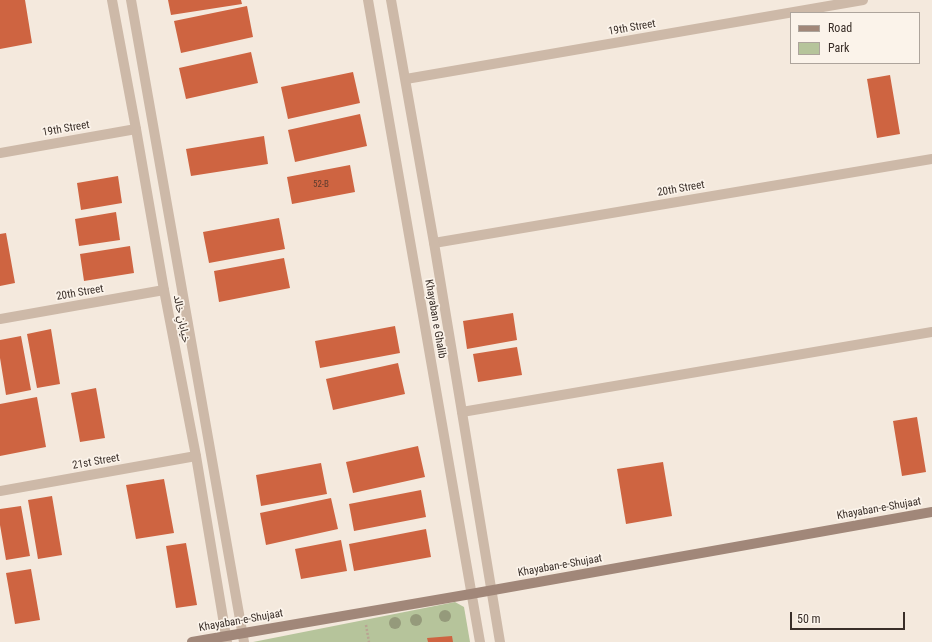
<!DOCTYPE html>
<html>
<head>
<meta charset="utf-8">
<style>
  body { margin:0 }
  #map { position:relative; width:932px; height:642px; overflow:hidden; background:#f4e9dd; font-family:"Roboto Condensed",sans-serif }
  canvas { display:block }
  .legend { position:absolute; left:790px; top:12px; width:130px; height:52px; box-sizing:border-box; background:#fbf3ea; border:1px solid #ada49c; margin:0; padding:5px 7px; list-style:none; font-size:12px; color:#392e28 }
  .legend li { display:flex; align-items:center; gap:8px; height:20px }
  .legend b { width:20px; border:1px solid #ada49c }
  .scale { position:absolute; left:790px; top:612px; width:115px; height:18px; box-sizing:border-box; border:2px solid #392e28; border-top:0; padding-left:5px; font-size:12px; line-height:14px; white-space:nowrap; color:#392e28; -webkit-text-stroke:3px #fbf3ea; paint-order:stroke }
</style>
</head>
<body>
<div id="map">
<canvas width="932" height="642"></canvas>
<ul class="legend">
<li><b style="height:5px;background:#a18779"></b>Road</li>
<li><b style="height:11px;background:#b6c49b"></b>Park</li>
</ul>
<div class="scale">50 m</div>
</div>
<script>
const g = document.querySelector('canvas').getContext('2d');
g.lineJoin = 'round';
function fill(path, color) { g.fillStyle = color; g.fill(path, 'evenodd'); }
function trace(path, color, width, dash) { g.strokeStyle = color; g.lineWidth = width; g.lineCap = dash ? 'butt' : 'round'; g.setLineDash(dash || []); g.stroke(path); }
function label(font, color, halo, rows, align = 'center') {
  g.font = font + ' "Roboto Condensed","Noto Sans Arabic",sans-serif'; g.lineWidth = 3.5; g.setLineDash([]); g.textBaseline = 'middle'; g.strokeStyle = halo; g.fillStyle = color; for (const [text, x, y, turn = 0] of rows) {
    g.save(); g.translate(x, y); g.rotate((+turn || 0) * Math.PI / 180); g.textAlign = isNaN(turn) ? turn : align; if (halo) g.strokeText(text, 0, 0); g.fillText(text, 0, 0); g.restore();
  }
}
const green = new Path2D(`
  M455,602l9,5 6,35h-217z`);
const building = new Path2D(`
  M0,0h25l7,43 -32,6z
  M168,0h73l1,4 -71,11z
  M247,6l6,31 -72,16 -7,-32z
  M251,52l7,31 -72,16 -7,-31z
  M353,72l7,31 -72,16 -7,-32z
  M890,75l10,59 -23,4 -10,-59z
  M360,114l7,32 -72,16 -7,-32z
  M264,136l4,28 -77,12 -5,-27z
  M350,165l5,27 -63,12 -5,-27z
  M118,176l4,27 -41,7 -4,-27z
  M116,212l4,28 -41,6 -4,-27z
  M279,218l6,31 -76,14 -6,-31z
  M6,233l9,50 -15,3v-52z
  M130,246l4,27 -50,8 -4,-27z
  M284,258l6,30 -71,14 -5,-31z
  M513,313l4,27 -50,9 -4,-28z
  M395,326l5,27 -80,15 -5,-27z
  M51,329l9,55 -23,4 -10,-54z
  M21,336l10,54 -25,5 -6,-37v-18z
  M517,347l5,28 -44,7 -5,-28z
  M398,363l7,31 -72,16 -7,-31z
  M96,388l9,50 -25,4 -9,-49z
  M37,397l9,50 -46,9v-52z
  M917,417l9,55 -24,4 -9,-55z
  M418,446l7,31 -72,16 -7,-31z
  M663,462l9,54 -46,8 -9,-55z
  M321,463l6,31 -66,12 -5,-31z
  M164,479l10,54 -38,6 -10,-54z
  M421,490l5,27 -72,14 -5,-27z
  M52,496l10,59 -24,4 -10,-59z
  M331,498l7,31 -72,16 -6,-32z
  M21,506l9,50 -24,4 -6,-35v-16z
  M426,529l5,28 -77,14 -5,-27z
  M341,540l6,31 -46,8 -6,-30z
  M186,543l11,62 -21,3 -10,-62z
  M31,569l9,51 -25,4 -9,-51z
  M452,636l1,6h-25l-1,-4z`);
const path = new Path2D(`
  M366,625l3,17`);
const minor = new Path2D(`
  M406,79l457,-79
  M0,153l136,-24
  M434,243l498,-84
  M0,319l164,-29
  M462,412l470,-80
  M0,491l196,-35`);
const tertiary = new Path2D(`
  M112,0l24,129 28,161 32,166 31,186
  M131,0l113,642
  M368,0l112,642
  M391,0l43,243 66,399`);
const secondary = new Path2D(`
  M192,642l279,-48 461,-82`);
const trees = [
  [445,616],
  [416,620],
  [395,623]
];
const numberNames = [
  ["52-B",321,185]
];
const streetNames = [
  ["19th Street",632,28,-10],
  ["19th Street",66,129,-10],
  ["20th Street",681,189,-10],
  ["20th Street",80,293,-10],
  ["خیابانِ خالد",181,319,79],
  ["Khayaban e Ghalib",435,319,80],
  ["21st Street",96,462,-10],
  ["Khayaban-e-Shujaat",879,509,-10],
  ["Khayaban-e-Shujaat",560,566,-10],
  ["Khayaban-e-Shujaat",241,621,-10]
];
fill(green, '#b6c49b');
fill(building, '#ce6441');
trace(path, '#b9a392', 2.5, [2, 2]);
trace(minor, '#cdb9a8', 10);
trace(tertiary, '#cdb9a8', 10);
trace(secondary, '#a18779', 10);
g.fillStyle = '#959a7b';
for (const [x, y] of trees) { g.beginPath(); g.arc(x, y, 6, 0, 2 * Math.PI); g.fill(); }
label('9px', '#5e3c2e', null, numberNames);
label('11px', '#392e28', '#fbf3ea', streetNames);
</script>
</body>
</html>
